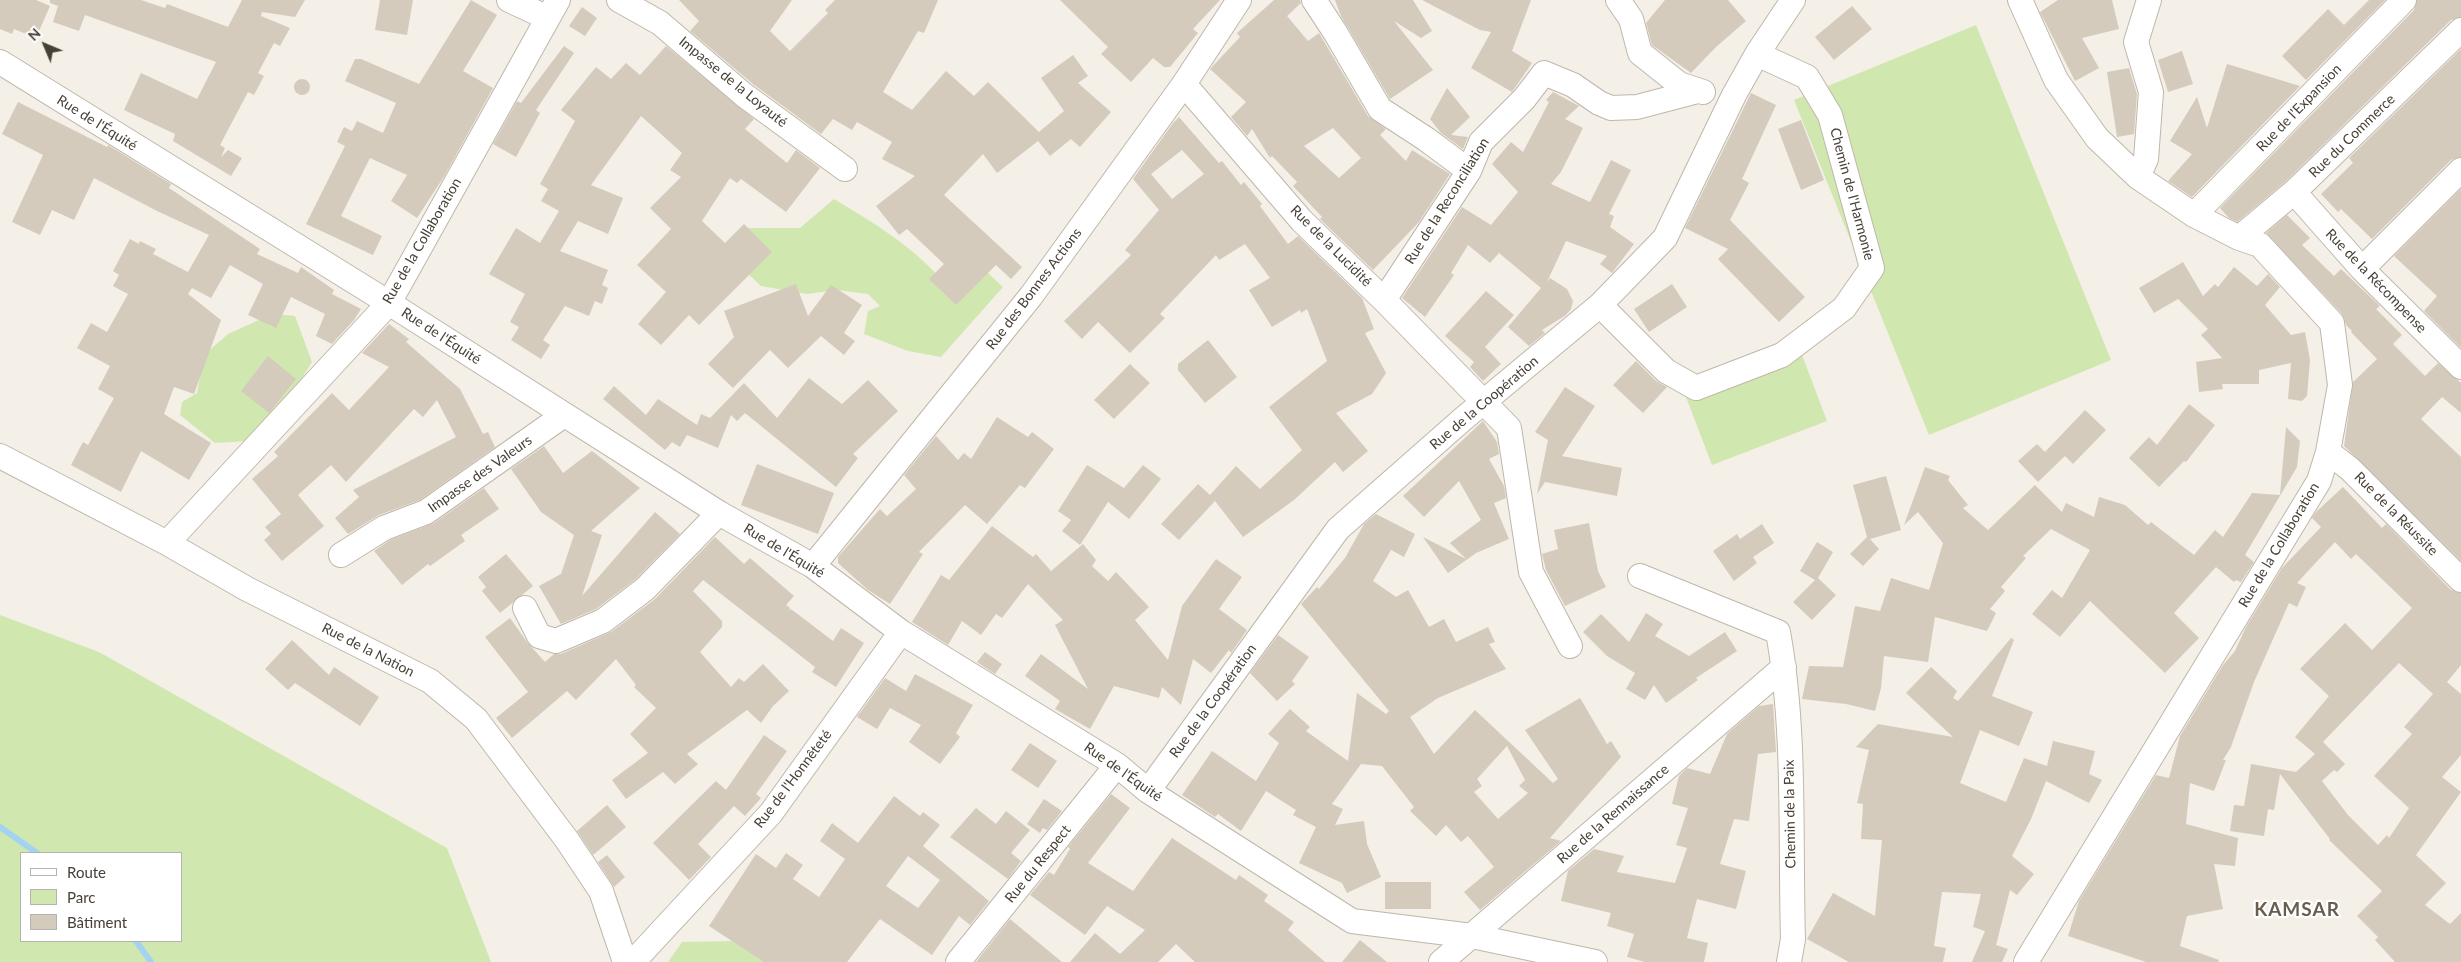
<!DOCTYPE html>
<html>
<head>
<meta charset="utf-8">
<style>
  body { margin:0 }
  #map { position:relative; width:2461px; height:962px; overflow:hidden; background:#f4efe7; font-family:Lato,sans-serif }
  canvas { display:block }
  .legend { position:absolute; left:20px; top:852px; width:162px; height:90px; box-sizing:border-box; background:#fff; border:1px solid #b5b3af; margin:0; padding:6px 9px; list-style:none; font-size:15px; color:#474036 }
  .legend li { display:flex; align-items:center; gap:10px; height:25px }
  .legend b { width:25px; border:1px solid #b5b3af }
  .north { position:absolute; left:20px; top:20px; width:50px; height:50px; -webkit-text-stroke:4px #fff; paint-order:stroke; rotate:315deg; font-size:14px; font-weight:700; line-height:20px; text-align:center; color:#474036 }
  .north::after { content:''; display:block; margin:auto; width:18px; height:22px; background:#474036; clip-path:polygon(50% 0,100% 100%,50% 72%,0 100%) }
</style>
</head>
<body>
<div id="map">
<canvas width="2461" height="962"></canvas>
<ul class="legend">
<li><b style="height:6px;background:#fff"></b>Route</li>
<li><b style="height:14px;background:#d0e8b0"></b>Parc</li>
<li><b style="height:14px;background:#d5cbbc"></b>Bâtiment</li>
</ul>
<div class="north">N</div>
</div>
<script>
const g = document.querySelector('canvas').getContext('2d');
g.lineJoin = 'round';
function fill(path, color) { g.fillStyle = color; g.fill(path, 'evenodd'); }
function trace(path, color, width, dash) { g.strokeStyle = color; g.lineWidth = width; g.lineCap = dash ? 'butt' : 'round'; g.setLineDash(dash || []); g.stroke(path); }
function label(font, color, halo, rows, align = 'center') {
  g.font = font + ' Lato,sans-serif'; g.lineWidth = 4.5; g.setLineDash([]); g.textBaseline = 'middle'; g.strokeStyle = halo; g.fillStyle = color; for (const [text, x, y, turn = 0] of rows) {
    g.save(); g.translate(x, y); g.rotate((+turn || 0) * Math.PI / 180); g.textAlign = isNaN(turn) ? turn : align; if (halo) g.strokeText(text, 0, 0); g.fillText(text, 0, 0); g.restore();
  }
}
const green = new Path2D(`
  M1976,25l135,335 -182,75 -135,-335z
  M834,199c42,25 83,50 114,88l40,-14 15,14 -62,70 -33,-6 -44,-17 4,-23 12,-5 -12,-12 -31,-4 -30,4 -46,-8 -22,-21 6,-37h55z
  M272,314l23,2 17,46 -28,45 -36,34 -33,2 -35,-28 2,-13 15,-9 7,-38 24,-21z
  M1796,339l31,82 -115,44 -31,-81z
  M0,615l99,37 348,196 44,114h-491zM21,853h160v88h-160z
  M732,941l34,10 17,11h-115l14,-20z`);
const stream = new Path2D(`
  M0,827l37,26
  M136,941l15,21`);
const building = new Path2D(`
  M0,0h36l14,6 -14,32 -22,-9 -2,5 -12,-5z
  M50,0h91l24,8 2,-4 61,23 14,-27h63l-10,17 -33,-5 -1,4 29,12 -10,18 -6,-3 -16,30 6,3 -10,19 -6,-3 -28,53 5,3 -4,9 7,-7 14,8 -11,18 -58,-35 2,-7 -51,-24 17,-37 56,26 19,-37 -131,-47 -6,16 -26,-9 5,-16 -8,-3z
  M380,0h33l-6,35 -32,-5z
  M471,0l26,15 -34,56 30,17 -48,87 -28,43 -26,-17 16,-26 -37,-17 -29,58 41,20 -9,19 -67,-31 39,-78 -8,-4 7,-15 8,4 5,-10 26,12 13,-30 -51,-22 10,-22h6l58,25z
  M679,0h113l-22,31 20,20 38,-38 -3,-3 10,-10h103l-14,33 -6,-2 -35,61 29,18 34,-39 28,25 14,-14 51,50 25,-21 -23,-33 32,-23 15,21 -10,7 33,29 -31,35 -9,-8 -21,17 -12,-15 -41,32 -14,-19 -39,41 78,72 -11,12 -15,-14 -40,40 -27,-26 15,-15 -37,-35 -8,6 -23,-29 39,-30 -33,-17 10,-17 -35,-20 -5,8 -19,-11 -12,15 -68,-50 -63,-53 9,-10z
  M1060,0h160l-27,29 5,4 -28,34h-6l-11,-9 -22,24 -30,-28 7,-7z
  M1274,0h26l1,3 -14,13 21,25 11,-8 49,83 18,13 -6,6 26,26 6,-11 38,24 -31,48 -46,48 -53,-51 2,-2 -29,-31 4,-4 -25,-26 -2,2 -18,-29 -5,7 -16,-19 15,-15 -36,-33 30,-32 -3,-4zM1333,128l28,30 -22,20 -35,-32z
  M1335,0h78l19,31 -11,7 -27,-17 39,49 -43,29 -49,-83z
  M1422,0h109l-19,51 20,12 -20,29 -41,-24 20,-36 -11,-2z
  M1665,0h63l18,21 -30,26 -25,26 -39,-28 -6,-22z
  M2058,0h54l7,29 -37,9 17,30 -24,13 -35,-69z
  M2369,0h16l-79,80 -24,-24 46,-47 16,16z
  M2417,0h44v17l-10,3 -166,162 -48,40 -8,-4 -9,-10 194,-198z
  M1852,6l20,23 -38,31 -19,-23z
  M582,7l15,11 -12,18 -16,-10z
  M564,46l10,7 -38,57 4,3 -24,44 -23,-13 24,-43 4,2z
  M666,46l88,73 -9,10 42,34 9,-13 24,18 -34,44 -45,-33 -4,4 -7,-5 -28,43 23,22 19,-19 28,28 -73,73 -10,-10 -28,30 -23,-21 28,-32 -29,-27 34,-36 -21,-21 31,-31 -11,-7 12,-17 -41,-37 -50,69 32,13 -15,36 -30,-13 -18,30 48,19 -6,15 6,3 -6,16 -7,-3 -6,15 -24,-10 -22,34 7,5 -9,14 -30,-19 8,-13 -9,-5 15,-28 -36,-20 27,-46 24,15 19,-32 -18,-10 7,-12 -8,-5 35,-63 -14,-11 35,-43 15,12 15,-16 14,12z
  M2461,49v108l-10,3 -79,79 -31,-30 -3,3 -17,-18 32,-31 -4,-5z
  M2182,51l11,33 -25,8 -10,-32z
  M2227,64l73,22 -108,111 -24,-16 24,-27 -22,-13 27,-44 10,31z
  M2129,68l8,26 -3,40 -17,3 -10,-65z
  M294 87a8 8 0 1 1 16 0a8 8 0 1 1-16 0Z
  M1447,88l23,29 -19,18 17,2 -5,12 -22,-16 -11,-14z
  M1553,92l26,14 -14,13 18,9 -22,44 -10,12 39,18 21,-42 20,10 -22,44 5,2 -4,11 24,17 -22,29 -12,-9 7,-8 -41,-15 -19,41 3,-4 17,11 6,12 -2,8 -5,6 -24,15 3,3 -16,13 -21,-19 33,-39 -42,-35 -9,10 -22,-18 -17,28 3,2 -29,42 -23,-19 60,-91 29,18 27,-33 -26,-28 19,-22 12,10 26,-50 -3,-2z
  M1751,93l25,12 -34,74 7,4 -19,37 75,77 -26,25 -61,-63 10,-10 -43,-21z
  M18,102l89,45 1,-2 63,39 -2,4 91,61 -3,5 41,19 3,-6 33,23 -2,4 29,15 -7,11 -22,24 -16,-8 9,-22 -34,-17 -15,31 -28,-13 15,-31 -33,-19 -19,33 -19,-10 -4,6 33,26 -27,74 -20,-7 -10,27 47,29 -22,37 -48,-29 -20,41 -50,-27 12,-23 5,3 26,-47 -16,-9 12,-23 -33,-18 14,-25 16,9 21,-38 -15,-8 6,-11 -6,-4 17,-32 9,5 1,-3 16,8 -3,5 35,18 21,-37 -52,-24 -63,-33 -20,42 -22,-10 -12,25 -28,-13 31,-67 -41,-21z
  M1179,117l40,46 3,-2 19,24 3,-3 18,22 -2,2 28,38 10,-8 64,62 12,31 -9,4 21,40 -14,21 -36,19 32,38 -25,21 -8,-10 -41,38 -51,37 -28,-36 -36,39 -18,-16 37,-40 12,11 26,-29 24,23 42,-39 -33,-43 58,-46 -20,-52 -6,4 -1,-3 -28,17 -23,-37 21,-12 -25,-34 -26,16 -3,-5 -56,59 5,4 -35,35 -32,-31 -16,17 -18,-18 67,-66 -6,-5 34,-40 -26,-31 40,-56zM1182,150l22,24 -32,25 -21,-25z
  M1801,120l23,60 -23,10 -23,-61z
  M2461,189v159l-37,-37 13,-15 -43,-40z
  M2287,215l23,23 -8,7 32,31 7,-7 39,37 -4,3 26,26 -9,9 32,32 13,-13 23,20v30l-19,-16 -21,22 40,38v104l-117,-115 9,-64 24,-23 -26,-27 1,-1 -6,-6 -4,-11 -76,-81z
  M2183,262l20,34 12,-12 3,3 16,-20 23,19 11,-12 12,13 -15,18 26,30 14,-3 5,28 -3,36 -5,5 -14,-2 3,-36 -32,7v14h-37l1,5 -24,3 -3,-30 26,-4 -21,-23 7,-6 -30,-30 -24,14 -15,-25z
  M796,284l12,32 23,-31 31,20 -18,28 11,8 -11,14 -23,-19 -33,32 -18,-18 -37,38 -25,-24 26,-27 -10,-26z
  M1672,284l15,23 -38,25 -15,-23z
  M1486,291l28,24 -29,32 16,17 -18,17 -13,-14 4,-5 -29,-26z
  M389,324l20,15 -3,3 54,47 23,45 5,-2 7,15 -75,53 -41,15 -31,19 -13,-16 24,-21 -6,-7 103,-53 -19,-37 -14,17 -9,-8 -68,73 -15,-17 -33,30 26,31 -42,35 -18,-21 7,-6 -6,-7 16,-13 -29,-35 26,-23 -4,-4 58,-59 17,17 40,-43 -27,-14z
  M1208,340l29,37 -32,26 -27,-33v-6z
  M268,356l28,23 -27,34 -28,-22z
  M1636,361l20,20 11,6 -24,26 -30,-28z
  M1130,364l20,19 -36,36 -20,-19z
  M809,378l33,26 26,-24 30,31 -45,43 5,4 -22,29 -91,-74 -8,8 -6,-6 -13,33 -31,-13 -7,12 -8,-5 -7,8 -62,-51 11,-13 32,29 12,-16 39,26 4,-11 9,4 34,-35 33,35z
  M1565,387l30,19 -33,50 60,12 -5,28 -72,-14 -8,12 11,-54 -13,-8z
  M2189,404l26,21 -29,37 -2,-1 -25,26 -30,-29 20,-21 8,8z
  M2085,410l21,20 -33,34 -8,-8 -27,26 -20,-21 19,-17 8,8z
  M997,417l31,20 4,-5 22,17 -29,39 -5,-3 -33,39 -22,-19 -46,47 4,2 -33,50 -22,-14 -30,-27v-6l42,-48 7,7 29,-27 -12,-14 32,-39 22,24 6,-7 7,6z
  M1483,421l14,21 2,12 -10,5 15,27 2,12 -12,5 15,36 -33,14 -28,20 -25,-36 43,22 -16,-16 31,-23 -22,-39 -35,36 -21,-21z
  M2286,427l14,14 -3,26 -52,88 9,7 -13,20 -5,-2 -2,2 -18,-15 -42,46 25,25 -34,35 -75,-72 -30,36 -28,-23 20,-24 10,8 28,-48 -39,-21 -28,27 3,2 -25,29 4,4 -15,18 6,4 -9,18 -52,-14 -7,45 -44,-6 -3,32 -6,23 -29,-7 -44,-5 7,-33 34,1 12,-61 25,5 11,-33 38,12 14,-47 -25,-31 -14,13 21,-58 25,9 -2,4 20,25 -5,3 25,22 47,-45 27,27 4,-9 28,14 5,-20 26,8 23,20 3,-3 43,33 21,-25 8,7 29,-44 28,2z
  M544,446l19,27 29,-22 48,37 -49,43 11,4 -20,61 73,-84 25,22 -44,45 -40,30 -35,15 -22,-38 22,-12 13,-39 -33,-23 -30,-43z
  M757,464l77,29 -16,41 -77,-29z
  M1087,465l37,23 19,-23 18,14 -32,40 -21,-17 -28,43 -18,-14 9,-11 -13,-9z
  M1886,476l15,54 -31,9 9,10 -16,17 -13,-12 17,-17 -14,-52z
  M2343,487l39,41 4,-4 65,66 10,3v72l-14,17 14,12v61l-19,22 19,15 -45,63 30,28 -21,22 25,19 11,-11v49h-66l-20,-22 3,-3 -21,-21 25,-25 -53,-51 1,-1 -50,-65 -6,36 -6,-1 -4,27 -34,-5 4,-26 10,1 7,-42 45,8 19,-18 -20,-17 34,-41 -29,-27 45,-46 27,27 40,-42 -56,-54 -5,5 -16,-17 -38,41 9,4 -9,20 -8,-4 -35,79 -23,65 -8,13h3l-12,31 -24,-8 -4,41 52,14 -3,28 -21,-2 9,45 -36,7 -7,30 39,14 -1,2h-72l-78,-26 11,-35 77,-126 13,3 11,-42 43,-71 12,-14 11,-24 36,-59 39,-41 -9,-9 4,-6zM2399,663l34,31 -29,33 8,7 -38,42 35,32 -20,30 -2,-3 -9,10 -30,-30 -26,-34 12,-11 3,2 8,-8 -22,-22z
  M484,488l15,21 -38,26 4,6 -35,25 -2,-2 -26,21 -28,-34 16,-11 44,-17z
  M1376,514l39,20 -11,23 -13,-7 -18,31 23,16 12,-7 21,37 15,-8 12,23 32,-15 7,15 -6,2 17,25 -68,29 -28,19 24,37 41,-44 78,73 5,-4 -33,-49 55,-32 27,46 4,-3 10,16 -71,81 11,3 -81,69 -16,-18 30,-25 -26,-31 -7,6 -15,-17 -10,11 -26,-25 4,-4 -32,-41 -21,-2 -29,40 11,5 -8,16 29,-4 3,23 14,33 -34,16 -5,-10 -43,-20 17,-36 -23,-12 3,-5 -30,-19 -25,40 -23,-17 -3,3 -33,-22 30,-44 44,30 23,-38 -11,-9 22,-25 20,18 -4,4 42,30 9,-68 29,21 3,-3 -88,-107 16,-17 2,2 26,-31 19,-34zM1507,746l18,34 -6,6 9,7 -30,26 -24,-27 8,-6 -5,-7z
  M1589,523l9,48 8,16 -41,19 -19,-36 -4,-16 16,-5 -4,-19z
  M1762,524l12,19 -21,14 4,6 -23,18 -21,-30 24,-17 3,5z
  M992,526l41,31 3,-3 15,17 32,-27 13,16 -4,6 16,15 8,-9 33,35 -14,13 33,40 14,-54 34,-47 26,18 -23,32 28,21 -16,23 -2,-3 -18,23 -18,-14 -12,46 -19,-18 -3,11 -45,-12 -24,43 -35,-20 5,-8 -35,-25 16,-22 47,35 -33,-64 8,-5 -35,-36 -26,34 -6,-4 -15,21 -19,-14 -14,24 -36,-23 29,-47 8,5z
  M715,537l29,27 6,-6 44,38 -8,9 4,3 -1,3 2,-2 42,32 8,-13 23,15 -28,44 -24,-15 3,-5 -112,-87 -10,11 29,30v6l-22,25 31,35 8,-9 5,4 19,-18 26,27 -16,15 -12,17 -14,-13 -60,44 11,10 -23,20 -12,-12 -37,27 -14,-19 36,-27 -18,-19 26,-26 -22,-21 2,-2 -20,-26 -40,41 -9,-9 -55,47 -16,-20 32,-26 -43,-55 25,-19 17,24 18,20 9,-8h7l50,-22 44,-33z
  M1817,542l16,10 -15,26 18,17 -24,25 -19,-18 22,-22 -15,-9z
  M506,554l27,32 -33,27 -18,-22 4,-4 -8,-10z
  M1646,613l17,11 -8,12 34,20 36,-24 12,19 -41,27 2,2 -32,23 -12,-18 -9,15 -19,-11 9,-16 -28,-17 -24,-24 18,-18 28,28z
  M1278,635l31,22 -17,24 3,3 -18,17 -27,-28z
  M2011,638l3,2 -22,56 41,16 -14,34 -39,-16 -20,53 46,19 18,-44 23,8 6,-25 42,10 -6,23 13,6 -13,23 -43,-22 -15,38 -19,37 22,18 -17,21 -7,-5 -14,55 12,4 -6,13h-30l13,-31 -12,-4 8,-33 -39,-2 -8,54 12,2 -3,14h-94l-42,-23 26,-46 42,23 7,-76 -21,-1 2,-35 -6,-1 12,-53 -13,-3 22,-23 75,13 -47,-44 25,-26 26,24 -4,7 5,3z
  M292,640l37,35 5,-8 45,30 -19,29 -65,-43 -7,7 -23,-21z
  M985,652l17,12 -7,10 -18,-12z
  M915,674l58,31 -17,28 4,4 -20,27 -31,-22 12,-17 -31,-17 -13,21 -20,-12 28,-39 21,13z
  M1773,704l3,48 -18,2 -9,67 -15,-2 -14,45 26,7 -10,38 -39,-10 -10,39 21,5 -4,19h-59l-18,-5 7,-23 -27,-8 4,-13 -50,-12 7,-30 26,-22 30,7 -7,16 58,11 12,-35 -11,-3 12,-37 -16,-4 7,-28 8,-8 23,6 17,-40 32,-28z
  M764,735l23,16 -31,43 5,4 -16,18 -11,-10 -36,38 13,13 -22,23 -36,-37 63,-62 10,9z
  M1030,743l27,18 -19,27 -27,-18z
  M1111,794l19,14 -42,55 45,28 39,-53 64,42 3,-5 29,20 -4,6 30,21 -6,8 37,32h-130l-19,-18 -18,18h-88l25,-29 25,21 25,-24 -38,-24 -22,29 -55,-40 19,-23 5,3 16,-26 -2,-2z
  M894,796l26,20 3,-4 17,13 -17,21 66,55 -19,24 -11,-9 -27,39 -52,-36 -33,43h-83l-55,-36 47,-72 20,14 10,-15 17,12 -10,14 26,18 26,-38 -25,-18 12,-18 26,20zM908,856l32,24 -22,28 -32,-22z
  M1044,799l18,12 -15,19 -4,-2 -3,5 -13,-9z
  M607,805l19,22 -33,28 -16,-24z
  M976,808l20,16 10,-13 24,19 -19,23 10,8 -13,18 -58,-42z
  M607,855l18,22 -11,10 -16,-25z
  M1385,882h46v27h-46z
  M1010,919l52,43h-86z
  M1360,940l27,22h-45z`);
const minor = new Path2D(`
  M509,0l39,18
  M619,0l41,23 84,72 101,74
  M1314,0l21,32 45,77 46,30 43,32
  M1618,0l13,19 9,34 39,31 24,8
  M2020,0l36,80 41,58 41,39 56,38 45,23 21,7 72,78 8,62 -12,67 -9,29 -293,481
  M0,62l389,241 330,210 94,53 88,66 216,133 31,26 204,130 120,15 123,26
  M1184,84l118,137 82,79 125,128 22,144 39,74
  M2138,177l8,-18 5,-67 -15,-50 13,-42
  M2294,192l68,77 99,98
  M2194,215l210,-215
  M2239,238l55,-46 167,-162
  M2362,269l99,-99
  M1384,300l85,-129 12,-29 43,-43 20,-26 29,12 26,18 12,5 26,-1 61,-16
  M1600,305l66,66 30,17 86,-33 62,-47 28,-40 -42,-153 -23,-38 -50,-23
  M2328,452l22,17 111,111
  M0,456l167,87 80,46 183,92 46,38 91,121 34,51 24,71
  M167,543l222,-240 169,-303
  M341,555l43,-27 42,-16 138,-97
  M813,566l218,-270 153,-212 55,-84
  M1640,576l138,56c18,99 12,207 15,307l-4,23
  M525,608l14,28 17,5 47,-20 42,-32 74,-76
  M1148,791l190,-262 125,-110 137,-114 65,-67 69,-143 23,-41 36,-54
  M633,962l138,-149 130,-181
  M958,962l159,-197
  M1441,962l343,-295`);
const streetNames = [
  ["Impasse de la Loyauté",733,82,39],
  ["Rue de l'Expansion",2299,108,-46],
  ["Rue de l'Équité",97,123,32],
  ["Rue du Commerce",2352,136,-44],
  ["Chemin de l'Harmonie",1852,194,75],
  ["Rue de la Reconciliation",1447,201,-58],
  ["Rue de la Collaboration",422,241,-60],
  ["Rue de la Lucidité",1331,246,45],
  ["Rue de la Récompense",2376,281,46],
  ["Rue des Bonnes Actions",1034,289,-53],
  ["Rue de l'Équité",441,336,33],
  ["Rue de la Coopération",1484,403,-40],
  ["Impasse des Valeurs",480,474,-35],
  ["Rue de la Réussite",2396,514,45],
  ["Rue de la Collaboration",2279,545,-59],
  ["Rue de l'Équité",784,551,31],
  ["Rue de la Nation",368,650,27],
  ["Rue de la Coopération",1213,701,-54],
  ["Rue de l'Équité",1123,772,35],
  ["Rue de l'Honnêteté",793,779,-53],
  ["Rue de la Rennaissance",1613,814,-41],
  ["Chemin de la Paix",1790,814,-91],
  ["Rue du Respect",1038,864,-51]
];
const districtNames = [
  ["KAMSAR",2297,910]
];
fill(green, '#d0e8b0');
trace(stream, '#a3d3f0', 6);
fill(building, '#d5cbbc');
trace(minor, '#bfb7aa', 26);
trace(minor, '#fff', 24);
label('14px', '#474036', '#fff', streetNames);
g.letterSpacing = '1px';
label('bold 19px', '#695d4d', '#fff', districtNames);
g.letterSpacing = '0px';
</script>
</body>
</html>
